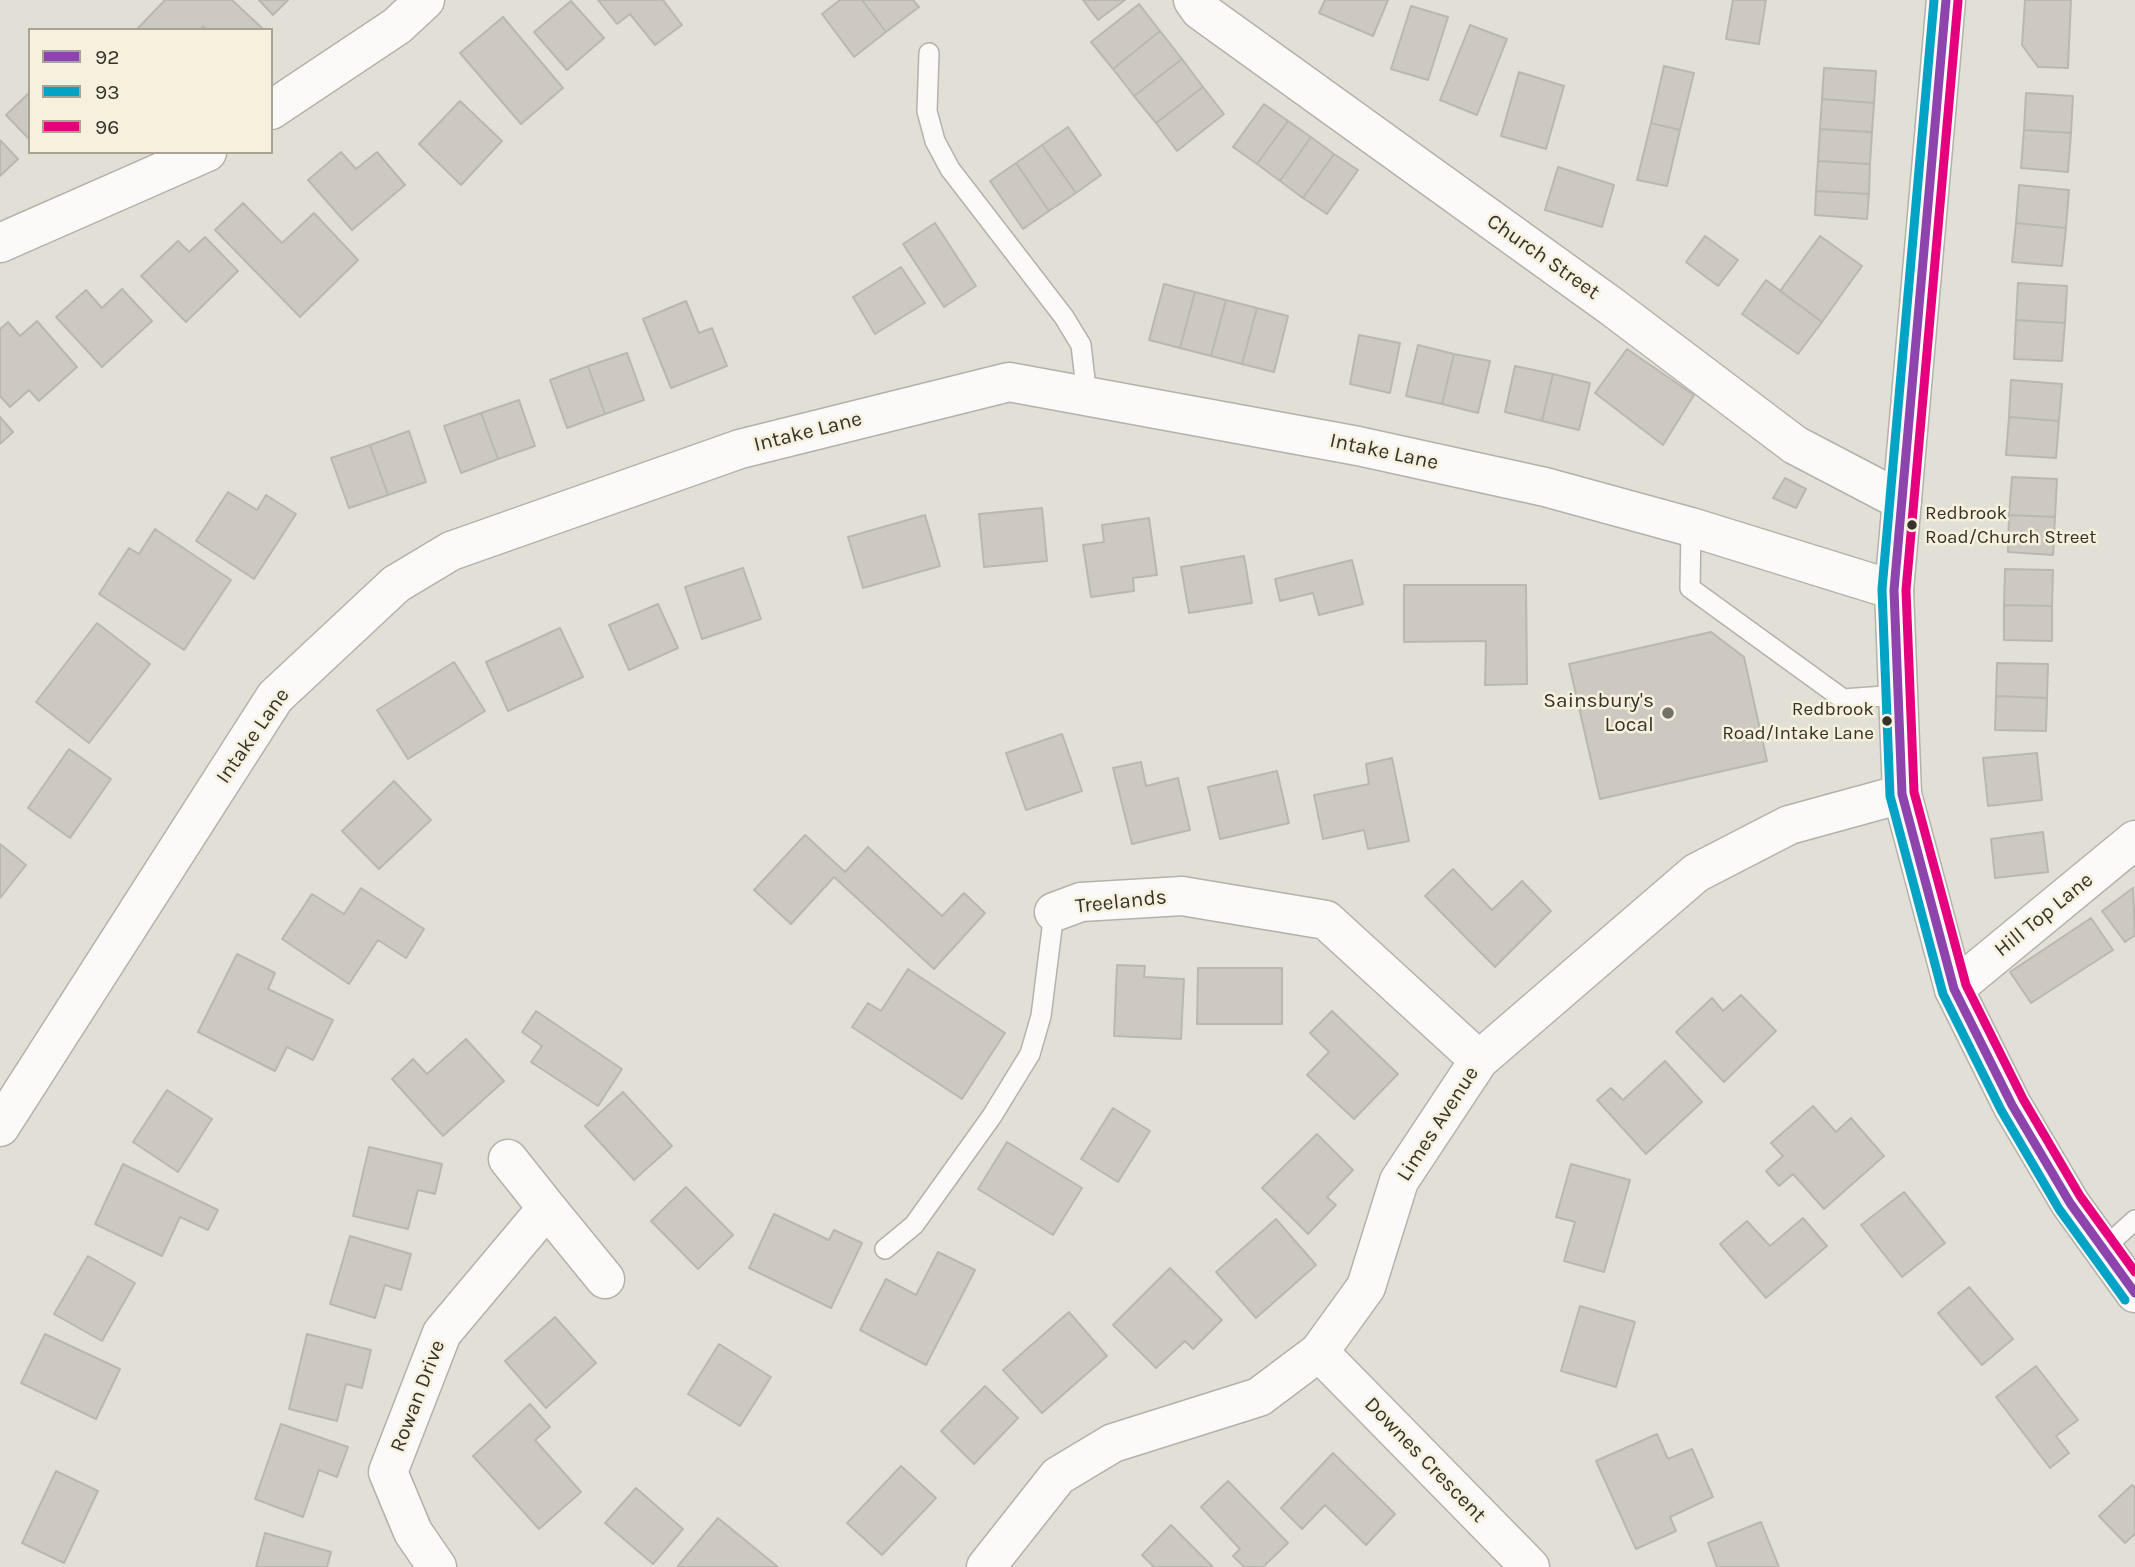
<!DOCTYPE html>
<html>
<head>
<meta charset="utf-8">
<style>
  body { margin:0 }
  #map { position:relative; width:2135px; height:1567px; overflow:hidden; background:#e2e0d6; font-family:Karla,sans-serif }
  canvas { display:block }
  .legend { position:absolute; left:28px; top:28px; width:245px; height:126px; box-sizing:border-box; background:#f6f0dd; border:2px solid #a8a495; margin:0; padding:9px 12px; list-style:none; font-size:21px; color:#34322a }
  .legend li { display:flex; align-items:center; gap:14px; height:35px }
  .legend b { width:35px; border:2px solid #a8a495 }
</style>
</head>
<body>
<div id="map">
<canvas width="2135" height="1567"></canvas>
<ul class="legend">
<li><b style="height:9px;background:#8e44ad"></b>92</li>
<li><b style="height:9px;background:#03a3c6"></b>93</li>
<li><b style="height:9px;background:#e5007d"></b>96</li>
</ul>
</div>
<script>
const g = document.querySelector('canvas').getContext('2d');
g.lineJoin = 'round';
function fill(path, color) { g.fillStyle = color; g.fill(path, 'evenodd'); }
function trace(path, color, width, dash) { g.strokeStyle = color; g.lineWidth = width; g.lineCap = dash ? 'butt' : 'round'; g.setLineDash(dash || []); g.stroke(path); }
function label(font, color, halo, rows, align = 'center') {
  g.font = font + ' Karla,sans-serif'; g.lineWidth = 5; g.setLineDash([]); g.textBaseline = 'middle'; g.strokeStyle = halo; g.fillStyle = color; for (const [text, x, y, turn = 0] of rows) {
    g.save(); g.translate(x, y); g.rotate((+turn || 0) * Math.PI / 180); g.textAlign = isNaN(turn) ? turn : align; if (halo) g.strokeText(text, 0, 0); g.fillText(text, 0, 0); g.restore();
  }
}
const building = new Path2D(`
  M165,0h67l31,29 -56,1 -4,-4 -3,4h-60l-2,-2z
  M259,0h29l-15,15z
  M598,0h65l19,25 -27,20 -25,-31 -13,10z
  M840,0h22l24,32 -32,25 -32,-43z
  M862,0h51l6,7 -33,25z
  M1083,0h42l-27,20z
  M1325,0h63l-15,36 -54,-23z
  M1733,0h33l-7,44 -33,-5z
  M2025,0h46l-3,68 -30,-1 -16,-22z
  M571,1l33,37 -37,32 -33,-38z
  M1139,4l21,27 -47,38 -22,-27z
  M1411,6l37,11 -20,63 -37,-11z
  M503,17l60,71 -42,36 -61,-71z
  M1470,25l37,14 -30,76 -37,-15z
  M1160,31l22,28 -48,37 -21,-27z
  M1182,59l21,28 -47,36 -22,-27z
  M1664,66l30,7 -14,57 -29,-7z
  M1824,68l52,3 -2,32 -52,-4z
  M1519,72l45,14 -18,63 -45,-13z
  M1203,87l21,27 -47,37 -21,-28z
  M30,92v48l-24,-25z
  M2026,93l47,3 -2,37 -47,-3z
  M1822,99l52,4 -2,29 -52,-3z
  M460,101l42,40 -41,44 -42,-41z
  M1264,104l24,17 -31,43 -24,-17z
  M1288,121l23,16 -31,44 -23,-17z
  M1651,123l29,7 -13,56 -30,-6z
  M1068,127l33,48 -25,18 -34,-48z
  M1820,129l52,3 -2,32 -52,-3z
  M2024,130l47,3 -3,39 -47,-4z
  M1311,137l23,17 -31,44 -23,-17z
  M0,140l18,19 -18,17z
  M1042,145l34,48 -27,18 -33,-48z
  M341,152l15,17 21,-17 28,33 -53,45 -44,-50z
  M1334,154l24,16 -31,44 -24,-16z
  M1818,161l52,3 -1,30 -53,-3z
  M1016,163l33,48 -26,18 -33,-48z
  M1558,167l56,18 -12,42 -57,-17z
  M2019,185l50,5 -3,38 -50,-5z
  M1816,191l53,3 -2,25 -52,-4z
  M243,203l39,40 32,-30 44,47 -58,57 -85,-87z
  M935,223l41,63 -32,21 -41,-63z
  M2016,223l50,5 -4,38 -50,-4z
  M1705,236l33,24 -20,26 -32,-24z
  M1820,236l42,30 -40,56 -42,-31z
  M205,237l33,34 -52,51 -45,-46 37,-35 11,11z
  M901,267l24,36 -50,31 -22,-37z
  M1766,280l56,42 -24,32 -56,-40z
  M2018,283l49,3 -2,37 -49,-3z
  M1164,284l31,8 -15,56 -31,-8z
  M122,289l30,32 -50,46 -46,-50 30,-27 16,18z
  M1195,292l31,8 -15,56 -31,-8z
  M1226,300l31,8 -15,56 -31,-8z
  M686,301l13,32 13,-5 15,38 -56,22 -28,-69z
  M1257,308l31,8 -14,56 -32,-8z
  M2016,320l49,3 -3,38 -48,-2z
  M37,321l40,46 -38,34 -10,-11 -19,17 -10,-11v-67l8,-7 12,14z
  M1359,335l41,8 -10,50 -40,-9z
  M1418,345l36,9 -12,50 -36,-8z
  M1627,349l67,46 -31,50 -68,-52z
  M627,353l17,47 -39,14 -17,-48z
  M1454,354l36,7 -12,52 -36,-9z
  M588,366l17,48 -38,14 -17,-48z
  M1515,366l38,8 -11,47 -37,-9z
  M1553,374l37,9 -11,47 -37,-9z
  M2011,380l51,4 -3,37 -50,-4z
  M519,400l16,46 -37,13 -17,-46z
  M481,413l17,46 -37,14 -17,-47z
  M0,417l13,15 -13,12z
  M2009,417l50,4 -3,37 -50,-3z
  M409,431l17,51 -38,13 -18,-50z
  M370,445l18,50 -39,13 -18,-50z
  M2012,477l45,2 -2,38 -46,-2z
  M1785,478l21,11 -10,19 -23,-10z
  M228,492l29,18 9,-15 30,19 -42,65 -58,-38z
  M1042,508l5,53 -63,6 -5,-53z
  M925,515l15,51 -77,22 -15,-51z
  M2009,515l46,2 -2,38 -45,-3z
  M1149,518l8,57 -24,3 1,13 -43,6 -8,-52 21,-3 -2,-17z
  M155,529l76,51 -47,70 -85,-56 30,-46 10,6z
  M1244,556l8,47 -63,10 -8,-46z
  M1352,560l11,44 -44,11 -6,-22 -33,8 -5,-22z
  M743,568l18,51 -59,20 -17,-52z
  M2005,569l48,1 -1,36 -48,-1z
  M1404,585h122l1,99 -42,1 1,-44 -82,1z
  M658,604l20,44 -49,22 -20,-45z
  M2004,605l48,1v35l-48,-1z
  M97,623l53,41 -61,79 -53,-41z
  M560,628l23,49 -75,34 -22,-49z
  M1711,632l33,25 23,104 -167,38 -31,-135z
  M454,662l31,49 -77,48 -31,-49z
  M1997,663l51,1 -1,34 -51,-2z
  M1996,696l51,2 -1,33 -51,-1z
  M1062,734l20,57 -56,19 -20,-57z
  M69,749l42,30 -41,59 -42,-30z
  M2037,753l5,47 -54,6 -5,-48z
  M1392,758l17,83 -41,8 -4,-19 -41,9 -9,-44 55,-11 -3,-20z
  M1141,762l5,24 32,-8 12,52 -58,14 -19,-76z
  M1277,771l12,52 -69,16 -12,-52z
  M394,781l37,39 -52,49 -37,-38z
  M2043,832l5,40 -53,6 -4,-39z
  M805,835l40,37 23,-25 74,69 22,-23 21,20 -51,56 -100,-92 -43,47 -37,-34z
  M0,844l26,21 -26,33z
  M1453,869l39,41 30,-29 29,30 -56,56 -70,-71z
  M361,888l63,41 -18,29 -28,-18 -29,44 -67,-45 30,-45 32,20z
  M2133,888l2,47 -10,7 -23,-31z
  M2091,918l22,32 -82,53 -21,-31z
  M237,954l38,19 -7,16 65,31 -20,40 -26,-13 -12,24 -77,-39z
  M1117,965l28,1 -1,11 40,2 -3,60 -67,-3z
  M1198,968h84v56h-85z
  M908,969l97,64 -43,66 -110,-72 16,-24 13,8z
  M1741,995l35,36 -52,51 -48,-50 36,-34 11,13z
  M536,1011l86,58 -24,37 -67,-44 11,-16 -20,-14z
  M1332,1011l66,63 -44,45 -47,-44 22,-23 -19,-19z
  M466,1039l38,42 -61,55 -51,-57 21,-20 14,15z
  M1665,1061l37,41 -56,52 -49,-54 14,-12 12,12z
  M167,1090l45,29 -34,53 -45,-30z
  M623,1092l49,54 -38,34 -49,-54z
  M1813,1106l23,26 15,-14 33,38 -60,53 -31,-35 -14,12 -13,-15 17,-15 -12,-13z
  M1113,1108l37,23 -32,51 -37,-23z
  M1317,1134l36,36 -26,27 9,8 -28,29 -46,-46z
  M1007,1142l75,46 -29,47 -75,-46z
  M369,1147l73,17 -7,30 -17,-4 -10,39 -55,-13z
  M123,1164l95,46 -10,20 -28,-13 -18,39 -67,-32z
  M1571,1164l59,16 -26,92 -40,-11 11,-39 -19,-5z
  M686,1187l47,48 -35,34 -47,-48z
  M1904,1192l41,51 -43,34 -41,-52z
  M774,1214l55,26 5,-10 28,13 -31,65 -82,-40z
  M1803,1218l24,28 -61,52 -46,-54 27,-23 23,25z
  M1276,1219l40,46 -60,53 -40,-46z
  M350,1236l61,18 -10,36 -16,-5 -10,33 -45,-14z
  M938,1252l37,18 -49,95 -66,-35 26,-51 30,16z
  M88,1256l47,27 -33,58 -48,-27z
  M1170,1268l52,52 -29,29 -8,-8 -29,27 -43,-43z
  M1969,1287l44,52 -31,26 -44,-52z
  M1580,1306l55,16 -19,65 -55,-16z
  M1069,1312l38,44 -65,57 -39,-43z
  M555,1317l41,46 -50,45 -41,-47z
  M45,1334l75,35 -24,50 -75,-36z
  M307,1334l64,16 -9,38 -16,-4 -9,37 -48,-12z
  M719,1344l52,33 -31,49 -52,-32z
  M2036,1366l42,54 -22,16 13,17 -19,15 -54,-71z
  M985,1386l33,32 -44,46 -33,-33z
  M530,1404l20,23 -15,13 46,52 -42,37 -66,-73z
  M281,1424l67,23 -11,30 -18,-7 -16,47 -48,-18z
  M1657,1434l11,25 24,-10 21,48 -43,20 6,14 -40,18 -40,-88z
  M1333,1453l62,61 -29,31 -41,-40 -23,24 -21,-21z
  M901,1466l35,32 -54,57 -35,-32z
  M56,1471l42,20 -34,72 -42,-20z
  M1228,1481l60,62 -25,24h-19l-11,-11 7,-7 -39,-42z
  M2132,1485l3,3v46l-10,9 -26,-27z
  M636,1488l47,41 -30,35 -48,-41z
  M718,1518l60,49h-101z
  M1761,1522l18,45h-62l-9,-24z
  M1171,1525l42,42h-59l-12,-12z
  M265,1533l66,19 -4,15h-71z`);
const lane = new Path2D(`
  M929,53l-2,58 8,30 15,28 114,148 17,28 6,52
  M1691,527l-1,61 153,111 55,-4
  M885,1249l29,-24 78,-109 38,-62 11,-38 13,-104
  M2103,1249l32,-29`);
const street = new Path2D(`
  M1193,0l7,10 411,296 184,139 107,56
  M271,110l126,-84 28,-26
  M0,243l207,-91
  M1054,912l27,-10 101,-6 144,24 153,140
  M1954,989l181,-149
  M0,1127l275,-430 121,-113 55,-33 289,-102 269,-67 349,64 187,41 146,40 203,63
  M508,1159l39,49
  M1319,1352l211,215
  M437,1567l-24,-35 -25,-60 54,-139 105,-125 58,71
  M986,1567l72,-91 55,-33 146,-46 60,-45 47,-65 33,-106 80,-121 217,-187 93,-48 113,-31`);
const secondary = new Path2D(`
  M1946,0l-52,590 8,204 52,195 58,116 58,98 65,90`);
const bus1 = new Path2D(`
  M1946,0l-52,590 8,204 52,195 58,116 58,98 65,90`);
const bus2 = new Path2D(`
  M1934,0l-52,589 8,207 53,198 58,116 58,99 66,91`);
const bus3 = new Path2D(`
  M1958,1l-52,589 8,202 52,193 57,114 57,97 55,76`);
const markers = [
  [1912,525,6,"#34322a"],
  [1668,713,7,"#716f66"],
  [1887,721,6,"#34322a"]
];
const busNames = [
  ["Redbrook",1925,514],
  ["Road/Church Street",1925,538],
  ["Redbrook",1874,710,"right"],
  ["Road/Intake Lane",1874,734,"right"]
];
const streetNames = [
  ["Church Street",1543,257,35],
  ["Intake Lane",808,432,-14],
  ["Intake Lane",1384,452,12],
  ["Intake Lane",253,736,-55],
  ["Treelands",1121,902,-6],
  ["Hill Top Lane",2044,915,-39],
  ["Limes Avenue",1438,1124,-57],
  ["Rowan Drive",418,1396,-69],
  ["Downes Crescent",1425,1460,46]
];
const poiNames = [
  ["Sainsbury's",1654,701],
  ["Local",1654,725]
];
fill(building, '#cdc9c2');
trace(building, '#bab7b0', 2);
trace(lane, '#b3b1a9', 22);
trace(street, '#b3b1a9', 41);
trace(secondary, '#b3b1a9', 41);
trace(lane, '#fbfaf9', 19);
trace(street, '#fbfaf9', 38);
trace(secondary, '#fbfaf9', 38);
trace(bus1, '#8e44ad', 9);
trace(bus2, '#03a3c6', 9);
trace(bus3, '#e5007d', 9);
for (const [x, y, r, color] of markers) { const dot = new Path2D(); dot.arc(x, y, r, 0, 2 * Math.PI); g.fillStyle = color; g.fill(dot); trace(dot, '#f6f0dd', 2.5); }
label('19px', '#34322a', '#f6f0dd', busNames, 'left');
label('21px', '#34322a', '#f6f0dd', streetNames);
label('21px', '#34322a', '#f6f0dd', poiNames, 'right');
</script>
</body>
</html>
